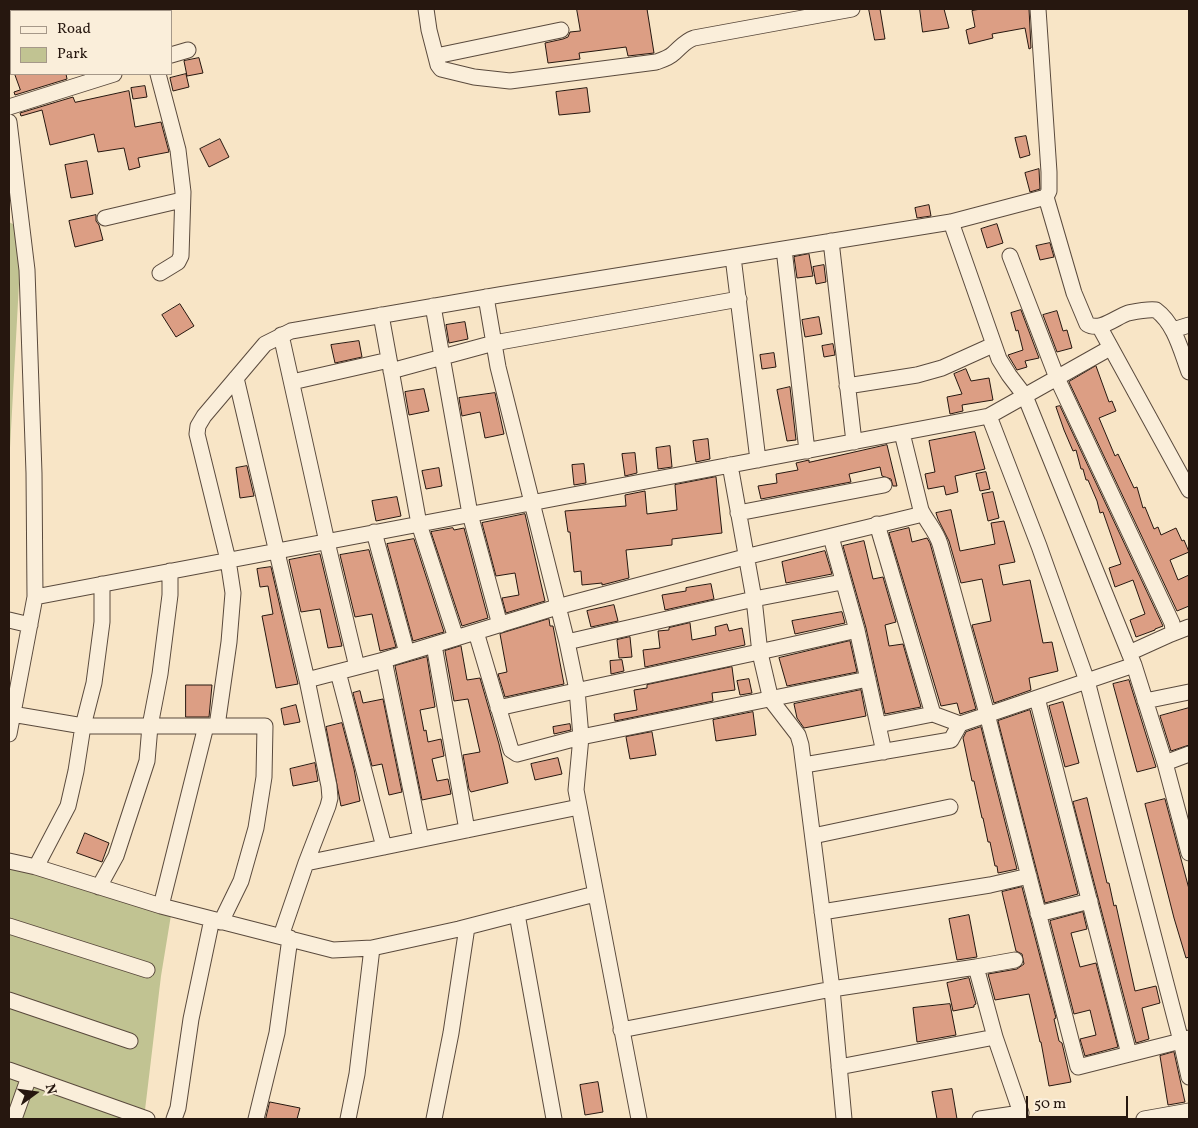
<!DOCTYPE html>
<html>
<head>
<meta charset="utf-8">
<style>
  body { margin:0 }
  #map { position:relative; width:1198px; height:1128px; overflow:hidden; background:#f8e5c6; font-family:Vollkorn,serif }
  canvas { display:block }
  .frame { position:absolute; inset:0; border:10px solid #26170f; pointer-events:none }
  .legend { position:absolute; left:10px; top:10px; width:162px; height:65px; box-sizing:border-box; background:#faeeda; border:1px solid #a59889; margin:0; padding:6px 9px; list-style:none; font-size:15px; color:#26170f }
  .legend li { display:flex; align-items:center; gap:10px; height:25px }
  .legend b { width:25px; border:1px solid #a59889 }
  .north { position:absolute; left:10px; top:1068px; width:50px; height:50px; -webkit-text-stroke:4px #faeeda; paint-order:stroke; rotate:76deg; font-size:14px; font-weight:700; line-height:20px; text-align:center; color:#26170f }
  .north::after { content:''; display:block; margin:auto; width:18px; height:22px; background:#26170f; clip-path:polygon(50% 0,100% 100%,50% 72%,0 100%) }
  .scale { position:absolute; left:1026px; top:1096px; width:102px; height:22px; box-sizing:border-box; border:2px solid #26170f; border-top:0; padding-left:6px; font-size:15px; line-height:18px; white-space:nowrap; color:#26170f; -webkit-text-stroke:4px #faeeda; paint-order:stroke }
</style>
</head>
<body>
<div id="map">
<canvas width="1198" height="1128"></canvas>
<div class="frame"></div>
<ul class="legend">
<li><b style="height:6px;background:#faeeda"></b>Road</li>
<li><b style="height:14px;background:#c1c392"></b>Park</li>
</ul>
<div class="north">N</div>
<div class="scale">50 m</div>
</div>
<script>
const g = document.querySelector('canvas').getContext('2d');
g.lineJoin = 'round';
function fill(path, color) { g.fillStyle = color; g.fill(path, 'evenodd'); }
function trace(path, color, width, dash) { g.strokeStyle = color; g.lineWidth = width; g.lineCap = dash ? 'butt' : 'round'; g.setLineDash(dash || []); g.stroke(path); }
const green = new Path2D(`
  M9,222l13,7 -13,237z
  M9,864l163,45 -11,67 -16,134 -14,9h-122z`);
const building = new Path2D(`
  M577,9h70l7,44 -26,3 -2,-9 -47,6 1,6 -32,4 -3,-20 18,-4 5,-2 2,-5 10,-1z
  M869,9h11l5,30 -10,1z
  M920,9h24l5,19 -26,4z
  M981,9h48l2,39 -2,1 -4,-21 -33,6 1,4 -24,6 -3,-14 9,-3 -3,-16z
  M199,58l4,15 -16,3 -3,-15z
  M15,74h51l1,5 -52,16 -1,-3 6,-2z
  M186,74l3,13 -16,4 -3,-13z
  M145,86l2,11 -14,2 -2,-11z
  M587,88l3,24 -31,3 -3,-23z
  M129,91l6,36 26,-5 8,30 -31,6 2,9 -11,3 -5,-22 -26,4 -4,-18 -44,11 -8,-35 -21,6 -1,-3 53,-16 2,5z
  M1026,136l4,19 -10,3 -5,-20z
  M220,139l9,18 -20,10 -9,-18z
  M87,161l6,33 -22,4 -6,-33z
  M1039,169l1,20 -10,3 -5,-19z
  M929,205l2,11 -14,2 -2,-10z
  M96,215v6l3,4 4,15 -28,7 -6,-26z
  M997,224l6,19 -16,5 -6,-19z
  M1050,243l4,14 -14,3 -4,-14z
  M809,254l4,22 -16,2 -3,-21z
  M824,265l2,17 -10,2 -3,-17z
  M180,304l14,22 -18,11 -14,-22z
  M1021,310l18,48 -14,3 2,6 -10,3 -9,-15 15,-5 -5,-20 -2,1 -5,-18z
  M1057,311l6,20 4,-1 5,18 -15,4 -14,-37z
  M819,317l3,17 -17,3 -3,-17z
  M465,322l3,17 -19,4 -3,-18z
  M359,341l3,16 -27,6 -4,-18z
  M833,344l2,11 -11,2 -2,-11z
  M774,353l2,14 -14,2 -2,-14z
  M1096,366l13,36 3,-1 4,10 -17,7 16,38 3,-2 16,34 3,-1 6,21 2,-1 9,22 4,-2 3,8 15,-7 6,13 2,-1 5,12 -19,8 8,20 11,-5v31l-12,5 -108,-229z
  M966,369l5,12 18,-3 4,22 -31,5 1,6 -13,3 -3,-17 15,-3 -8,-20z
  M790,387l6,53 -9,1 -10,-51z
  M424,389l5,22 -20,4 -4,-23z
  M495,393l9,41 -19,4 -5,-26 -18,4 -3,-18z
  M1060,406l103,220 -8,3v1l-19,7 -6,-17 15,-6 -12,-34 -18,7 -6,-19 12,-4 -18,-52 -3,1 -3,-12 -9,-21h-2l-3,-11h-2l-5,-19 -3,1 -9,-21 -8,-23z
  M975,432l10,37 -30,7 3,16 -12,3 -2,-9 -16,3 -3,-15 10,-2 -6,-31z
  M708,439l2,20 -14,3 -3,-21z
  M887,445l10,41h-4l-2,-7 -9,-3 -2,-9 -31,7 2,8 -90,17 -3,-13 19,-3 -1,-9 22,-4 -2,-7 13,-3v2z
  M670,446l2,21 -14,2 -2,-21z
  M635,453l2,20 -12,3 -3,-22z
  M584,464l2,19 -12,2 -2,-20z
  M247,466l7,30 -14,2 -4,-30z
  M439,468l3,18 -16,3 -4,-18z
  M986,472l4,17 -10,2 -4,-17z
  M716,477l6,56 -50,6v6l-46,5 3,28 -27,7v-2l-20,2 -1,-14 -7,1 -4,-40h-2l-3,-21 61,-5 -1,-11 20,-4 2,23 30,-4 -2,-25z
  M993,492l6,26 -11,3 -6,-27z
  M397,497l4,19 -25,5 -4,-20z
  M951,510l9,41 35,-7 -4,-21 13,-2 11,41 -16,3 4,20 27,-5 13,63 9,-1 6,29 -29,7 2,12 -37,13 -22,-78 19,-4 -9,-42 -21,4 -12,-42 -11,-22 -2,-6z
  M525,514l20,87 -39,12 -4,-15 17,-3 -4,-22 -19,3 -14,-53z
  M453,528l1,2 10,-2 24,90 -26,8 -31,-94z
  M909,528l3,14 15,-4 3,5 46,166 -16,5 -3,-11 -16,3 -52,-173z
  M414,539l30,93 -31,9 -26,-97z
  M864,541l9,38 10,-2 13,45 -11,3 4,21 14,-2 18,63 -36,7 -19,-86 -23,-82z
  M369,550l27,97 -16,4 -8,-37 -17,3 -15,-62z
  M825,551l7,23 -46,9 -4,-21z
  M320,554l22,92 -14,2 -8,-39 -19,3 -12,-52z
  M271,567l27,117 -22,4 -14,-72 11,-2 -5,-28 -8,1 -3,-18z
  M711,584l3,15 -49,11 -3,-15 24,-4v-3z
  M614,605l4,16 -27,6 -4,-16z
  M842,612l3,11 -50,11 -3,-13z
  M549,619l1,7h3l11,58 -59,13 -7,-23 9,-2 -7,-38z
  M690,623l2,17 24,-5 -1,-8 12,-3 2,7 13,-3 3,17 -100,22 -2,-17 17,-2 -2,-17 11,-1v-2z
  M630,637l2,20 -13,1 -2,-18z
  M850,641l7,31 -70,14 -8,-28z
  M461,646l6,34 13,-2 19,66 9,39 -37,9 -2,-3 -6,-34 17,-3 -12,-53 -14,2 -9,-50z
  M427,657l8,50 -15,3 4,21 2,-1 2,12 13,-3 3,17 -12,3 5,22 11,-2 3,15 -29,6 -27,-134z
  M622,660l2,11 -13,3 -1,-13z
  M732,667l3,23 -23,3 1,8 -98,20 -1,-7 23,-4 -3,-20 13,-2v-3z
  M749,679l3,14 -12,2 -3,-14z
  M1129,680l27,87 -19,5 -24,-88z
  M186,685h26l-3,32h-23z
  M861,690l5,26 -62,12 -7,-10 -3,-14z
  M360,691l3,12 20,-4 19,93 -13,3 -7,-31 -10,2 -19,-73z
  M1063,702l16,61 -14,4 -16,-61z
  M296,705l4,17 -16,3 -3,-16z
  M1189,708v37l-18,6 -11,-35z
  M1030,710l48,184 -33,9 -47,-182z
  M753,712l3,23 -40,6 -3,-21z
  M342,723l12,46 6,32 -19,5 -15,-79z
  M570,724l1,6 -17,4 -1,-7z
  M981,727l36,142 -19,4 -1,-7h-2l-5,-24h-2l-5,-24h-1l-8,-37h-2l-9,-43 3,-6z
  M652,732l4,23 -26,4 -4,-22z
  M558,758l4,16 -27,6 -4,-16z
  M315,763l3,18 -25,5 -3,-17z
  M1087,798l20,85h2l5,23 2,-1 19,86 21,-5 4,17 -18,5 7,31 -13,4 -63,-241z
  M1165,799l24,90v68l-3,1 -12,-40 -29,-114z
  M85,833l24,10 -7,19 -25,-9z
  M1022,887l34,131 -2,1 5,22 3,2 9,39 -22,4 -8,-44h-1l-11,-48 -34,6 -7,-26 29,-5 7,-5 -2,-10 -6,-3 -14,-59z
  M1083,912l4,17 -16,4 9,34 16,-4 22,84 -33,9 -5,-17 16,-4 -6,-25 -16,4 -24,-93z
  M969,915l8,42 -20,3 -8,-41z
  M969,978l7,26 -2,1v2l-21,4 -6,-28z
  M950,1004l6,31 -39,7 -4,-34z
  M1174,1052l11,50 -17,3 -8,-49z
  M598,1082l5,30 -18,3 -5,-30z
  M952,1089l5,30h-20l-5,-27z
  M270,1102l30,6 -3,11h-31z`);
const minor = new Path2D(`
  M139,9l1,2
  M426,9l3,21 9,35 3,4 33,8 36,4 146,-19c6,-2 13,-4 18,-9 7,-6 11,-12 20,-15l158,-29
  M42,11l7,-2
  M9,23l2,-1
  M171,55l17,-5
  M436,56l125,-26
  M158,74l20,76 5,42 -2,64 -3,6 -18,11
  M9,107l105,-33
  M9,122l18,148 7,203 1,124 -26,137
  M1046,197l28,96 13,31c13,8 29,-7 41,-11 10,-2 19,-4 28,-3 19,14 25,41 33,62
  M105,218l77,-18
  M951,222l48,137 10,16 16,21 109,269 31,98 24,90
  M831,241l23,201
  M784,249l23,202
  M1010,256l47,122 115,245 1,6 -2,5 -42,19
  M733,257l25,203
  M486,297l12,70 69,275 10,48 4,47 -5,53 63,329
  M433,306l37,208 30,111
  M381,315l38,209 37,114
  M1099,326l90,164
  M1173,330l16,-5
  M281,335l46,207 30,125
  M391,371l103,-28 245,-44
  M236,378l71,302 22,106 1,12 -2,8 -22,57 -25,73
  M292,382l97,-22
  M847,386l70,-11 25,-7 51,-23
  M902,433l19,77c6,12 15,21 19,34l47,170 91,353 103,-26 -94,-360 -48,-135 -50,-130
  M730,465l24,134 6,54 11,47 27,35 3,10 31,244 12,130
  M738,513l146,-28
  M877,524l56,190
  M374,532l33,121
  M831,537l26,93 21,95
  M35,597l954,-181 121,-68
  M9,620l21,5
  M476,632l35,118 6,4 64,-17 287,-58
  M1171,634l18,-7
  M567,642l187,-43 88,-17
  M434,645l33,185
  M384,660l37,179
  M338,672l46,175
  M307,680l77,-20 173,-53 188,-50 178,-43
  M1037,698l92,356
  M1145,701l44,-9
  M498,708c119,-27 240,-50 359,-78
  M12,714l71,12h182l-1,51 -8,51 -15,53 -20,41
  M217,726l12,-84 4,-49 -5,-33 -31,-126 1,-8 6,-10 61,-72 26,-13 208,-36 452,-73 95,-25 3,-6v-19l-11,-163
  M884,752l-6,-27 55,-11 27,10 174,-59
  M1165,763l24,-9
  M804,765l147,-25 9,-16
  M813,836l137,-29
  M9,861l27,6 125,39 172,44 39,-2 87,-19 136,-35
  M306,863l273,-56
  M36,867l32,-61 8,-35 7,-45 11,-43 8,-61v-38
  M99,887l17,-31 31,-95 3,-35 10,-52 10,-79v-24
  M161,906l45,-180
  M822,912l168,-27 39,-9
  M517,914l37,205
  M1038,914l52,-13
  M9,926l138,44
  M976,967l39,-7
  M9,1000l121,41
  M621,1030l211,-41 144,-22 19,70 26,76 -41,6
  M1189,1038l-8,3 8,36
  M839,1067l156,-30
  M9,1070l138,49
  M14,1119l15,-42
  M174,1119l4,-11 13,-89 21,-100
  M256,1119l21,-86 13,-95
  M348,1119l9,-45 15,-126
  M434,1119l17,-86 16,-106
  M1144,1119l45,-8`);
fill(green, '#c1c392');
fill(building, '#dc9e84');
trace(building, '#26170f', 1);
trace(minor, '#5a4a3d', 17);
trace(minor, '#faeeda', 15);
</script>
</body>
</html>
